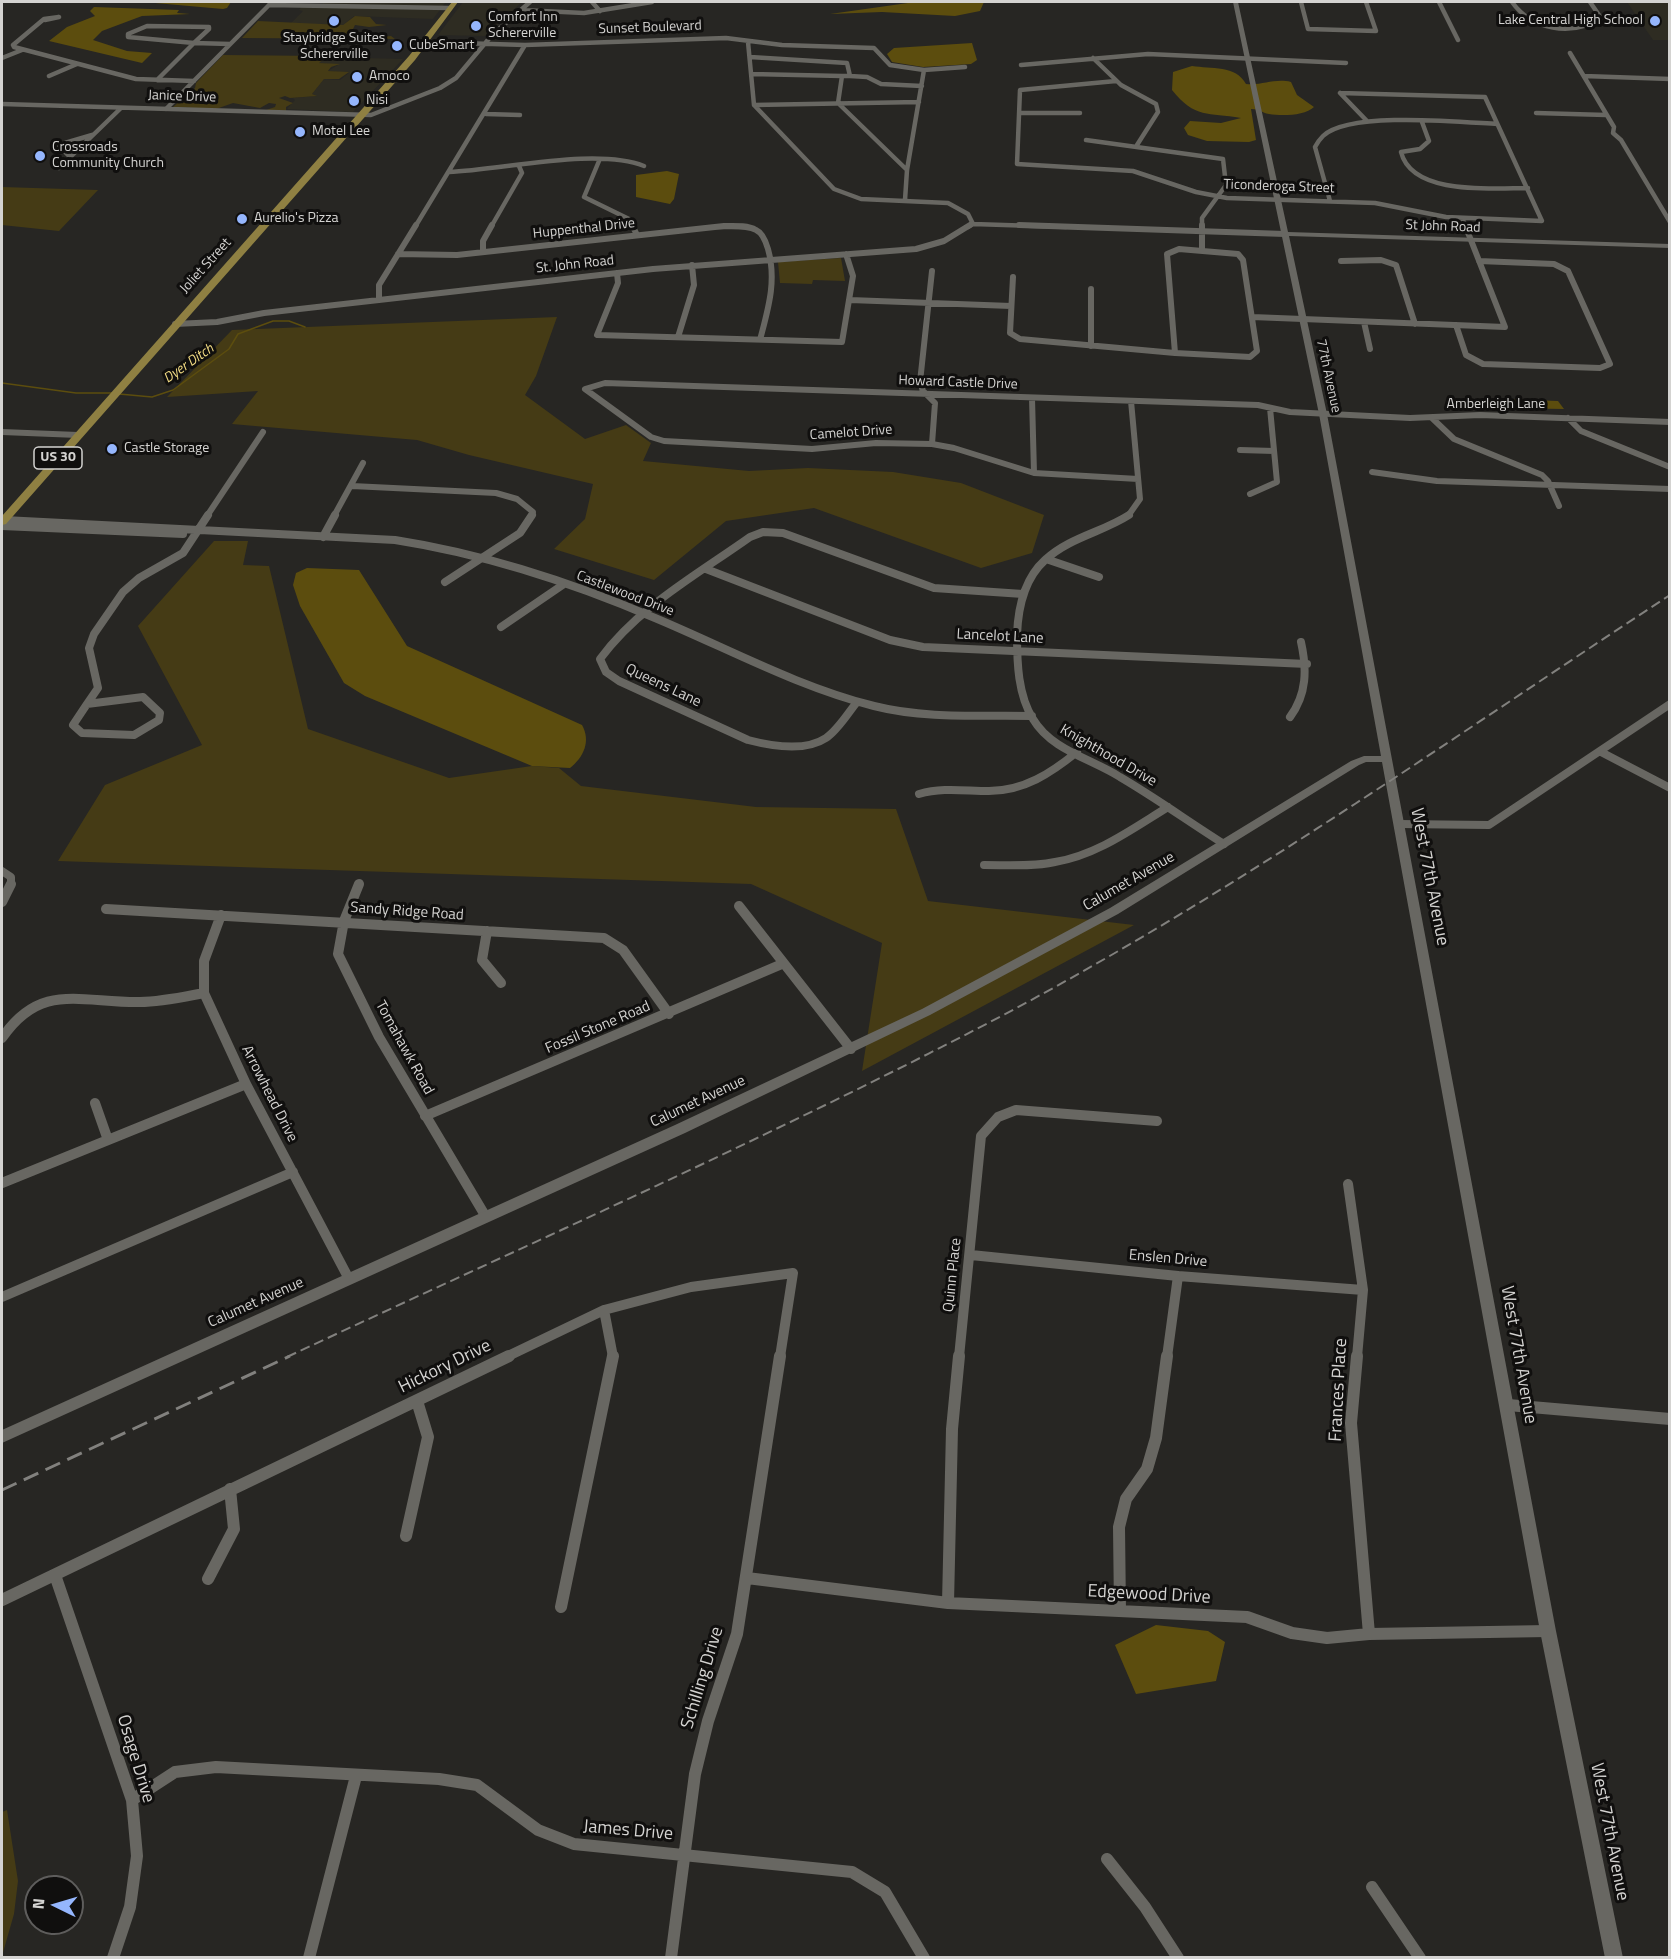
<!DOCTYPE html>
<html>
<head>
<meta charset="utf-8">
<style>
  body { margin:0 }
  #map { position:relative; width:1671px; height:1959px; overflow:hidden; background:#272623; font-family:"Titillium Web",sans-serif }
  canvas { display:block }
  .frame { position:absolute; inset:0; border:3px solid #d4d3d1; pointer-events:none }
  .north { position:absolute; left:24px; top:1875px; width:60px; height:60px; box-sizing:border-box; background:#100f0e; border:2px solid #5e5d5c; border-radius:50%; rotate:275deg; font-size:16px; font-weight:700; line-height:24px; text-align:center; color:#d4d3d1 }
  .north::after { content:''; display:block; margin:auto; width:21px; height:27px; background:#95b6fd; clip-path:polygon(50% 0,100% 100%,50% 72%,0 100%) }
</style>
</head>
<body>
<div id="map">
<canvas width="1671" height="1959"></canvas>
<div class="frame"></div>
<div class="north">N</div>
</div>
<script>
const g = document.querySelector('canvas').getContext('2d');
g.lineJoin = 'round';
function fill(path, color) { g.fillStyle = color; g.fill(path, 'evenodd'); }
function trace(path, color, width, dash) { g.strokeStyle = color; g.lineWidth = width; g.lineCap = dash ? 'butt' : 'round'; g.setLineDash(dash || []); g.stroke(path); }
function label(font, color, halo, rows, align = 'center') {
  g.font = font + ' "Titillium Web",sans-serif'; g.lineWidth = 6; g.setLineDash([]); g.textBaseline = 'middle'; g.strokeStyle = halo; g.fillStyle = color; for (const [text, x, y, turn = 0] of rows) {
    g.save(); g.translate(x, y); g.rotate((+turn || 0) * Math.PI / 180); g.textAlign = isNaN(turn) ? turn : align; if (halo) g.strokeText(text, 0, 0); g.fillText(text, 0, 0); g.restore();
  }
}
const built = new Path2D(`
  M324,2h122l-13,17 -79,-3 -11,9 -53,-1 13,-13 -4,-1 3,-4 16,2z
  M463,2h59l-37,34 -47,-1z
  M1627,2h42v38h-16z
  M326,57l77,2 -50,53 -66,-3 8,-9 -2,-2 23,-2 -4,-2 12,-15 16,1 9,-7 -21,-2 10,-6 -20,-2z`);
const green = new Path2D(`
  M355,16l15,1 6,7 11,1 -18,2 -14,-2 -5,10 16,3 25,-2 4,3 -153,-1 16,-17 85,4z
  M223,55l99,1 4,1 -7,6 21,1 -9,3 -3,4 21,1 -10,7h-15l-12,15 5,2 -27,2 -5,-2 -6,2 14,5 -7,4v4l-20,-1 9,-3 1,-3 -7,-1 -9,5 -27,-5 -17,6 -43,-2 22,-19 1,-5z
  M2,187l96,3 -39,41 -57,-6z
  M841,258l4,23 -32,-1 -1,4 -32,-1 -2,-21z
  M557,317l-21,59 -11,19 60,44 41,-14 25,18 -8,18 106,10 59,-3 85,4 68,11 83,32 -12,38 -51,15 -167,-60 -88,13 -72,59 -100,-31 31,-30 8,-35 -124,-29 -52,-15 -185,-16 26,-33 -91,6 65,-67z
  M214,541h34l-5,24 26,1 39,163 141,49 83,-12 27,2 22,18 175,21 140,2 32,92 206,24 -272,146 20,-128 -131,-59 -693,-23 47,-76 97,-40 -64,-119z
  M7,1810l11,71 -4,33 -12,42v-144z`);
const water = new Path2D(`
  M144,2h87l-4,6 -4,1z
  M915,2h69l-4,9 -25,5 -73,-4 -52,2z
  M94,7l85,3 -2,3 13,1 -48,2 -40,15 -9,9 34,11 25,2 -10,10 -93,-22 18,-14 28,-11 -5,-5z
  M972,43l5,17 -6,4 -48,3 -31,-5 -5,-8 7,-6z
  M1192,66c19,3 44,-1 54,18 16,2 28,-6 45,-2l6,13 17,12c-9,9 -33,9 -45,7 -8,-1 -7,-5 -18,-5l5,31 -7,2 -42,-1 -19,-6 -4,-7 6,-7 31,2 20,-5c-33,-6 -46,1 -69,-28l1,-18z
  M667,171l12,3 -5,25 -4,5 -34,-7v-22z
  M1498,399l60,2 6,8 -61,-1z
  M307,568l52,2 48,76 175,79c9,16 2,32 -12,43l-38,-2 -167,-70 -21,-13 -44,-77 -7,-21 3,-12z
  M1156,1625l52,6 17,11 -9,39 -80,13 -21,-49z`);
const stream = new Path2D(`
  M2,383l74,10h37
  M119,394l33,3 21,-7 56,-41 9,-15 35,-13h16l16,6`);
const minorFar4 = new Path2D(`
  M592,2l8,9
  M1301,2l7,27 68,2 -10,-29
  M1439,2l19,38
  M1512,2c20,28 59,35 89,16l-11,-16
  M269,5l181,3
  M521,10l63,3 68,-11
  M45,20l14,-3 -15,2 -31,26 1,2 122,32 58,2
  M147,26l62,1v2l-15,14 -66,-6v-3z
  M426,42l99,3 201,-7 56,7 92,3 16,17 34,5 -17,100 -2,30
  M748,42l6,63 80,84 27,10 87,4 20,11 5,10
  M194,43l36,1
  M1570,53l44,74 -1,6 8,7 49,82
  M750,57l97,6 3,13h-8l-4,27 69,67
  M2,58l20,-8
  M1093,58l28,27 35,19 2,8 -21,33
  M1021,65l127,-11 198,9
  M924,70l41,-3
  M751,74l91,2
  M49,76l28,-12
  M850,76l17,1 14,7 41,2
  M1584,76l86,3
  M157,80l37,-37
  M1116,81l-96,9 -3,74 116,7 63,21 31,6 148,5 71,14 96,4 -57,-124 -145,-4
  M1340,93l27,28
  M2,104l369,11 69,-27 16,-10 36,-43 38,-33
  M754,105l165,-3
  M166,109l106,-107
  M1019,113h61
  M1536,113l70,2
  M486,114l34,1
  M1422,122l7,19 -9,8 -19,3c11,44 92,36 127,36
  M1086,140l137,19 3,26 -24,33v9
  M70,157l-12,-12 34,-10
  M599,161l-15,36 45,22 4,8
  M59,168l62,-60
  M449,172c54,-2 146,-25 195,-6
  M1330,201l-15,-54c2,-4 5,-8 8,-11 26,-25 138,-14 174,-12
  M1462,218l4,9
  M973,224l93,3
  M415,227l110,-182
  M491,227l31,-54 -3,-7
  M715,227h32
  M968,227l5,-3`);
const minorFar3 = new Path2D(`
  M632,225l5,10
  M1019,225l266,9
  M1202,225v25
  M1179,249l59,5 5,6 14,91 -7,6 -75,-4 -8,-99z
  M483,252v-11l9,-16
  M398,254l59,1 267,-29c10,0 23,-1 32,4 7,3 10,12 12,19 9,32 0,60 -8,91
  M1341,261l40,-1 15,5 19,59
  M932,271l-12,111 3,9 12,12 -3,41
  M617,273l1,10 -21,52 245,7 11,-66 -7,-22
  M1013,277l-3,56 10,6 155,14
  M1091,289v57
  M379,299v-14l37,-60
  M850,300l161,6
  M1252,317l253,10 -40,-102
  M1364,322l6,27
  M175,324l42,-2 47,-9 389,-44 263,-20 28,-8 26,-16
  M1456,325l10,30 17,9 117,4 10,-4 -42,-93 -14,-7 -75,-3
  M678,337l16,-52 -2,-20
  M1032,398l2,75
  M1432,418l22,21 88,36 6,6 11,25
  M1568,418l13,13 89,36
  M2,432l76,3
  M1240,450l34,1
  M1372,472l65,9 233,8
  M1138,479l-104,-6 -80,-25 -22,-4 -56,-1 -64,6 -148,-8 -13,-4 -66,-48 20,-6 653,22 32,7 120,6 70,-3 190,7
  M352,486l144,7 21,6 16,13 -1,4
  M1250,494l27,-12 -7,-74
  M207,516l56,-84
  M334,516l29,-53
  M1128,516l12,-17 -9,-98`);
const minorFar2 = new Path2D(`
  M1129,515c-26,17 -59,22 -84,45 -20,18 -27,48 -28,75 0,28 1,60 16,84 18,31 59,40 87,58 36,21 69,45 104,67
  M4,520l391,20c90,14 176,42 260,78 72,30 143,69 219,88 51,13 106,9 158,10
  M2,526l181,8
  M323,537l12,-22
  M1046,559l53,18
  M706,569l184,71 33,7 384,17
  M445,582l75,-49 12,-18
  M501,627l63,-43
  M143,697l17,16 -1,7 -25,15 -52,-2 -9,-8 14,-21z
  M857,702c-9,11 -19,28 -31,36 -21,14 -55,8 -78,2l-129,-59 -13,-9 -6,-13c38,-52 98,-85 150,-122l13,-5 20,1 151,55 89,6
  M87,704l11,-16 -9,-40 5,-14 29,-42 16,-14 44,-25 25,-38
  M1290,717c17,-23 17,-48 11,-75
  M1601,752l69,36
  M919,794c24,-7 46,-3 70,-3 35,0 62,-18 88,-39
  M1399,824l90,1 181,-121
  M984,865c23,0 47,2 71,-3 42,-7 77,-33 113,-55
  M2,871l9,6v8`);
const minorFar1 = new Path2D(`
  M359,884l-15,37 -6,33 41,83 107,180
  M2,902l9,-18
  M739,906l112,143
  M106,909l498,29 19,12 46,64
  M221,915l-17,46v32l42,91 103,195
  M487,931l-5,29 19,23
  M2,1038c39,-57 79,-35 138,-36 21,0 43,-5 64,-9
  M95,1103l13,37
  M425,1116l357,-152
  M2,1183l244,-99
  M1348,1184l15,106 -6,67
  M971,1255l207,21 185,14
  M2,1297l291,-125
  M604,1310l9,47
  M506,1357l98,-47 87,-23 102,-14 -13,84
  M959,1357l22,-221 17,-19 18,-7 141,11
  M1167,1357l11,-81`);
const minor = new Path2D(`
  M1357,1356l-6,67 18,211
  M1508,1405l162,14
  M406,1536l22,-99 -11,-36
  M55,1575l77,225 5,56 -7,51 -17,51
  M747,1578l201,25 299,14 45,16 35,5 42,-4 179,-3
  M208,1579l26,-50 -4,-40
  M2,1600l507,-244
  M948,1603l4,-174 7,-73
  M561,1607l52,-251
  M1120,1611l-1,-84 7,-28 21,-30 9,-31 11,-82
  M132,1800l43,-28 41,-5 223,12 38,6 61,45 36,14 278,28 33,20 39,66
  M1107,1859l38,48 33,51
  M1372,1887l48,71
  M309,1958l47,-182
  M671,1958l24,-184 13,-53 29,-87 43,-278`);
const tertiary = new Path2D(`
  M1233,2h5l50,230 382,12v4l-381,-12 38,178 229,1217 67,327h-18l-65,-327 -158,-869h-16l-7,3 -241,149 -188,101 -245,118 -683,310v-13l673,-305 247,-116 188,-101 241,-147 13,-5h17l-62,-342z`);
const primary = new Path2D(`
  M452,2h6l-43,58 -409,464 -4,1v-9l407,-460z`);
const railFar1 = new Path2D(`
  M287,1357c235,-110 473,-215 703,-335 237,-124 457,-281 680,-427`);
const rail = new Path2D(`
  M2,1490l288,-134`);
const markers = [
  [334,21,6,"#95b6fd"],
  [1655,21,6,"#95b6fd"],
  [476,26,6,"#95b6fd"],
  [397,46,6,"#95b6fd"],
  [357,77,6,"#95b6fd"],
  [354,101,6,"#95b6fd"],
  [300,132,6,"#95b6fd"],
  [40,156,6,"#95b6fd"],
  [242,219,6,"#95b6fd"],
  [112,449,6,"#95b6fd"]
];
const farPoinames = [
  ["Comfort Inn",488,18],
  ["Schererville",488,34],
  ["Lake Central High School",1643,21,"right"],
  ["Staybridge Suites",334,39,"center"],
  ["Schererville",334,55,"center"],
  ["CubeSmart",409,46],
  ["Amoco",369,77],
  ["Nisi",366,101],
  ["Motel Lee",312,132],
  ["Crossroads",52,148],
  ["Community Church",52,164],
  ["Aurelio's Pizza",254,219],
  ["Castle Storage",124,449]
];
const farStreetnames = [
  ["Sunset Boulevard",650,28,-2],
  ["Janice Drive",182,97,2],
  ["Ticonderoga Street",1279,187,2],
  ["St John Road",1443,227,2],
  ["Huppenthal Drive",584,229,-6],
  ["St. John Road",575,265,-6],
  ["Joliet Street",206,266,-48],
  ["77th Avenue",1328,376,78],
  ["Howard Castle Drive",958,383,2],
  ["Amberleigh Lane",1496,405],
  ["Camelot Drive",851,433,-4],
  ["Castlewood Drive",625,594,21]
];
const farWaternames = [
  ["Dyer Ditch",189,364,-35]
];
const shields = [
  [58,458,48]
];
const shieldNames = [
  ["US 30",58,458]
];
const streetNames = [
  ["Lancelot Lane",1000,637,3],
  ["Queens Lane",663,686,25],
  ["Knighthood Drive",1108,756,30],
  ["Calumet Avenue",1129,882,-30],
  ["Sandy Ridge Road",407,912,4],
  ["Fossil Stone Road",598,1028,-23],
  ["Tomahawk Road",404,1048,61],
  ["Arrowhead Drive",269,1094,63],
  ["Calumet Avenue",698,1102,-25],
  ["Enslen Drive",1168,1259,5],
  ["Quinn Place",953,1275,-84],
  ["Calumet Avenue",256,1303,-24]
];
const nearStreetnames = [
  ["West 77th Avenue",1429,877,79],
  ["West 77th Avenue",1518,1355,80],
  ["Hickory Drive",445,1367,-26],
  ["Frances Place",1339,1390,-87],
  ["Edgewood Drive",1149,1595,3],
  ["Schilling Drive",703,1678,-73],
  ["Osage Drive",135,1759,73],
  ["James Drive",628,1831,5],
  ["West 77th Avenue",1609,1832,79]
];
fill(built, '#2e2c22');
fill(green, '#453b15');
fill(water, '#5c4d0e');
trace(stream, '#5c4d0e', 1.5);
trace(minorFar4, '#686762', 4.5);
trace(minorFar3, '#686762', 6);
trace(minorFar2, '#686762', 8);
trace(minorFar1, '#686762', 10);
trace(minor, '#686762', 12);
fill(tertiary, '#686762');
fill(primary, '#8f8042');
trace(railFar1, '#82817e', 2, [10, 5]);
trace(rail, '#82817e', 3, [16, 8]);
for (const [x, y, r, color] of markers) { const dot = new Path2D(); dot.arc(x, y, r, 0, 2 * Math.PI); g.fillStyle = color; g.fill(dot); trace(dot, '#100f0e', 2); }
label('14px', '#d4d3d1', '#100f0e', farPoinames, 'left');
label('14px', '#d4d3d1', '#100f0e', farStreetnames);
label('italic 14px', '#f3dc84', '#100f0e', farWaternames);
for (const [x, y, w] of shields) { const box = new Path2D(); box.roundRect(x - w / 2, y - 11, w, 22, 4.5); g.fillStyle = '#100f0e'; g.fill(box); trace(box, '#d4d3d1', 1.5); }
label('bold 14px', '#d4d3d1', null, shieldNames);
label('15px', '#d4d3d1', '#100f0e', streetNames);
label('18px', '#d4d3d1', '#100f0e', nearStreetnames);
</script>
</body>
</html>
